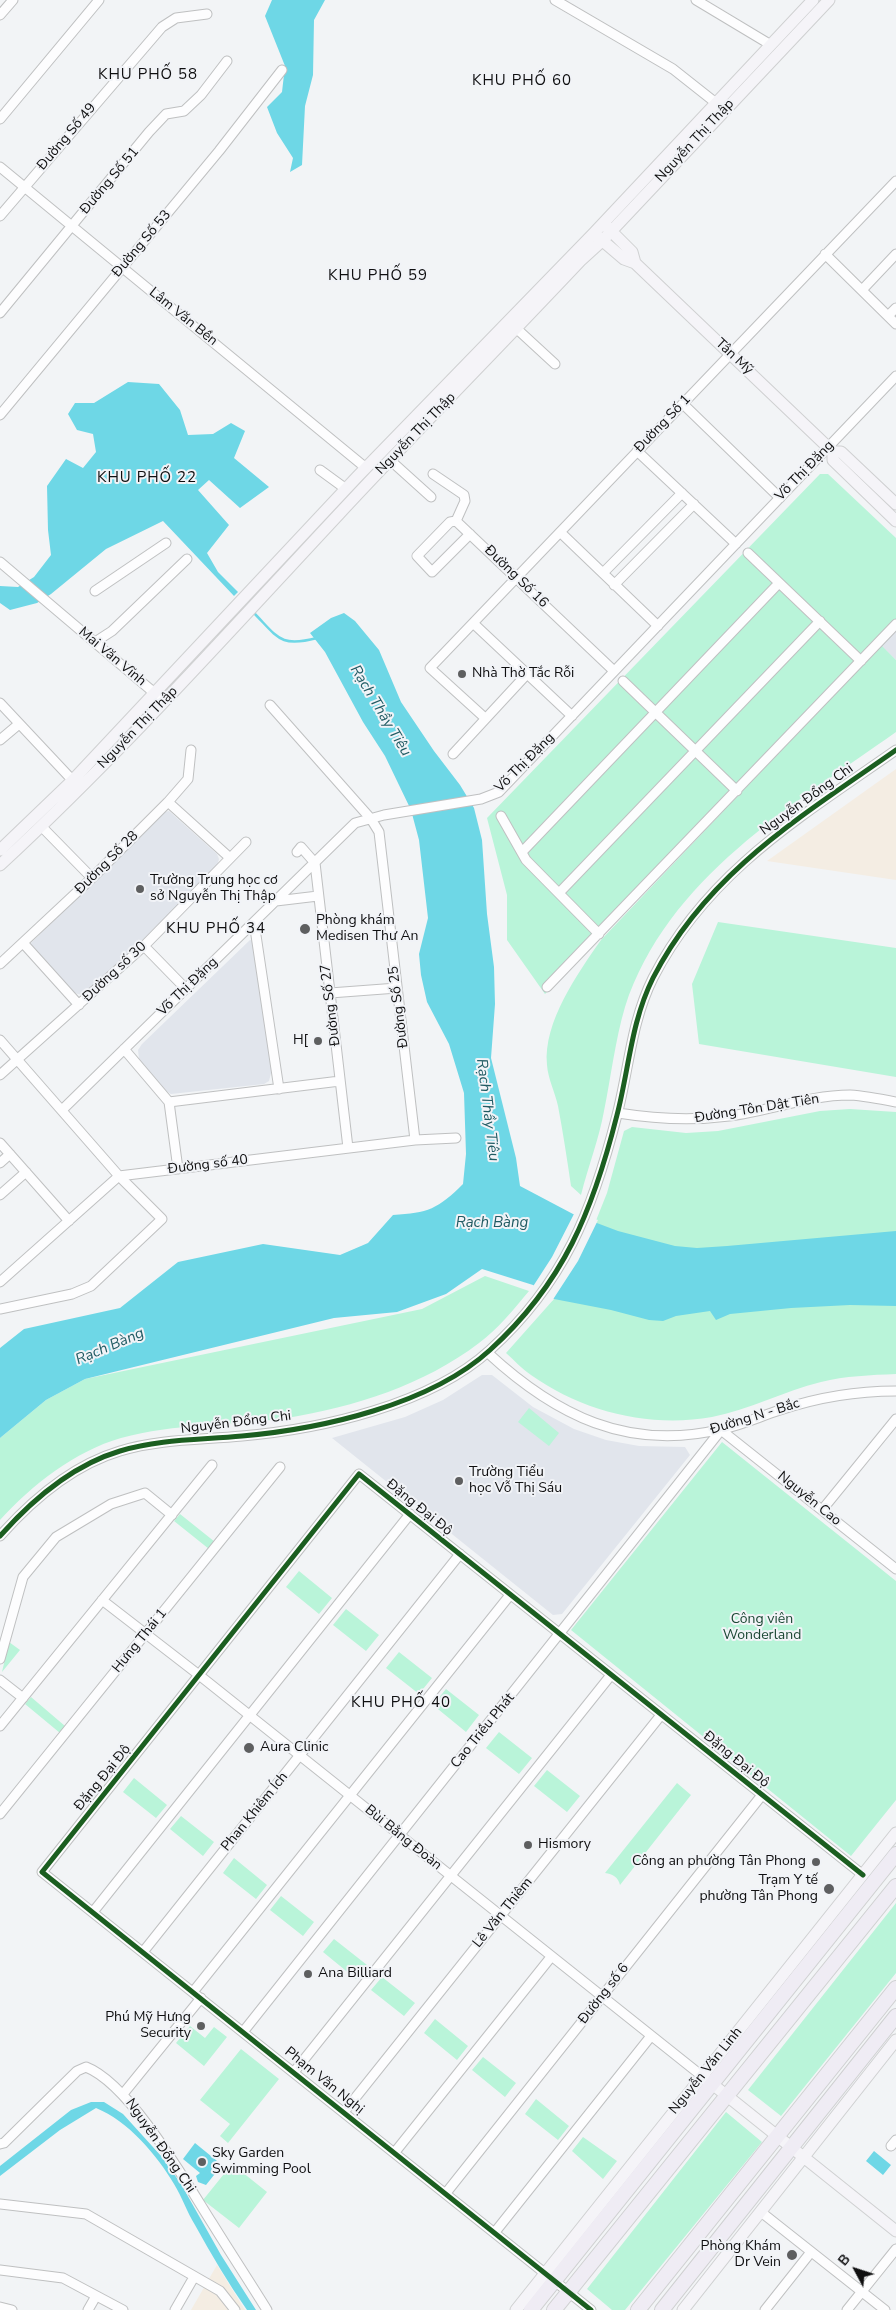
<!DOCTYPE html>
<html>
<head>
<meta charset="utf-8">
<style>
  body { margin:0 }
  #map { position:relative; width:896px; height:2310px; overflow:hidden; background:#f2f4f6; font-family:"Nunito Sans",sans-serif }
  canvas { display:block }
  .north { position:absolute; left:831px; top:2245px; width:50px; height:50px; -webkit-text-stroke:4px #f1f3f7; paint-order:stroke; rotate:310deg; font-size:14px; font-weight:700; line-height:20px; text-align:center; color:#0f0f10 }
  .north::after { content:''; display:block; margin:auto; width:18px; height:22px; background:#0f0f10; clip-path:polygon(50% 0,100% 100%,50% 72%,0 100%) }
</style>
</head>
<body>
<div id="map">
<canvas width="896" height="2310"></canvas>
<div class="north">B</div>
</div>
<script>
const g = document.querySelector('canvas').getContext('2d');
g.lineJoin = 'round';
function fill(path, color) { g.fillStyle = color; g.fill(path, 'evenodd'); }
function trace(path, color, width, dash) { g.strokeStyle = color; g.lineWidth = width; g.lineCap = dash ? 'butt' : 'round'; g.setLineDash(dash || []); g.stroke(path); }
function label(font, color, halo, rows, align = 'center') {
  g.font = font + ' "Nunito Sans",sans-serif'; g.lineWidth = 4; g.setLineDash([]); g.textBaseline = 'middle'; g.strokeStyle = halo; g.fillStyle = color; for (const [text, x, y, turn = 0] of rows) {
    g.save(); g.translate(x, y); g.rotate((+turn || 0) * Math.PI / 180); g.textAlign = isNaN(turn) ? turn : align; if (halo) g.strokeText(text, 0, 0); g.fillText(text, 0, 0); g.restore();
  }
}
const commercial = new Path2D(`
  M896,769v111l-129,-19z
  M217,2265l28,45h-54z`);
const built = new Path2D(`
  M896,631v29l-15,-14z
  M169,811l48,43 2,5 -2,7 -77,78 -55,49 -4,2 -6,-2 -42,-44 -2,-6 133,-131z
  M250,940l4,1 18,128 -3,12 -5,3 -93,10 -5,-3 -27,-32 -1,-9 4,-6z
  M482,1375h10l41,32 41,22 32,11 33,6 46,1 5,8 -128,159 -9,1 -221,-177 73,-21 38,-17z`);
const green = new Path2D(`
  M820,474h8l68,64v93l-14,15 14,14v72c-104,74 -229,146 -271,275 -10,34 -14,70 -21,104 -5,28 -16,56 -23,84l-10,-9c-4,-27 -8,-54 -13,-80 -3,-14 -10,-27 -11,-41 -4,-43 31,-92 54,-125l206,-217 -262,271 -38,-54v-45l-20,-77z
  M718,922l178,26v129l-197,-33 -7,-60z
  M850,1109l46,3v139l-182,7 -125,-20 18,-45 17,-62 8,-4 54,6 32,-2 102,-20z
  M485,1276l44,15c-15,18 -31,38 -50,52 -55,42 -125,64 -192,75 -55,8 -112,5 -166,20 -46,13 -89,47 -121,82v-82l46,-38 39,-21 337,-70z
  M896,1287v87c-25,1 -51,2 -75,8 -37,9 -72,28 -109,35 -62,11 -129,-5 -181,-42 -9,-6 -17,-15 -25,-22l48,-54z
  M529,1408l30,25 -10,13 -31,-24z
  M722,1442l174,139v219l-45,56 -280,-226z
  M180,1514l35,28 -6,7 -35,-28z
  M299,1571l33,27 -13,16 -33,-27z
  M346,1609l33,26 -13,16 -33,-26z
  M9,1642l11,8 -18,22z
  M399,1652l33,26 -13,16 -33,-26z
  M446,1689l33,26 -13,17 -33,-27z
  M31,1697l34,29 -5,7 -35,-29z
  M499,1732l33,26 -13,16 -33,-26z
  M547,1770l33,26 -13,16 -33,-26z
  M134,1778l33,27 -11,13 -33,-26z
  M677,1783l14,12 -71,90c-2,-8 -7,-11 -15,-12z
  M181,1816l33,26 -11,14 -33,-27z
  M234,1858l33,27 -11,14 -33,-26z
  M281,1896l33,26 -11,14 -33,-26z
  M896,1903v70l-115,143 -33,-26z
  M334,1939l33,26 -11,14 -33,-27z
  M382,1977l33,26 -11,13 -33,-26z
  M435,2019l33,27 -11,14 -33,-27z
  M190,2026l15,12 9,-11 13,10 -23,29 -28,-23z
  M241,2049l38,30 -51,64 -8,-7 10,-12 -30,-24z
  M483,2057l33,26 -11,14 -33,-27z
  M536,2099l33,27 -11,14 -33,-26z
  M726,2112l36,30 -137,168h-13l-25,-21z
  M583,2137l34,24 -14,18 -31,-28z
  M232,2164l35,28 -28,36 -36,-28z`);
const water = new Path2D(`
  M272,0h53l-11,20 -1,55 -8,31 -3,59 -12,7 3,-14 -16,-25 -10,-26 15,-15 3,-26 -20,-50z
  M128,382l31,2 21,26 8,25 25,-1 18,-11 14,8 -11,27 35,29 -29,21 -31,-28 -11,10 31,35 -22,28 11,19 20,20 -4,4 -71,-75 -57,28 -55,45 -14,9 -27,7 -10,-7v-17l18,1 16,-10 17,-22 -3,-25 -1,-44 19,-27 17,9 13,-16 -3,-18 -16,-4 -9,-16 7,-11h19z
  M344,613l11,8 24,29 22,52 33,49 26,34 14,23 8,32 5,74 7,53 1,37 -4,54 25,100 4,28 53,28 45,17 57,15 22,2 30,-2 169,-15v75l-46,-1 -59,3 -61,6 -14,6 -6,-9 -34,5 -13,5 -14,-1 -38,-10 -57,-11 -21,-14 -51,-16 -36,25 -49,18 -63,6 -249,61 -39,21 -46,38v-90l24,-19 96,-21 58,-46 85,-18 77,11 28,-12 25,-28c35,-2 45,-6 70,-31l3,-30 -2,-61 -15,-49 -22,-42 -6,-27 -2,-21 9,-36 -9,-78 -8,-30 -26,-54 -22,-34 -38,-70 -15,-19 21,-15z
  M91,2102h13l19,12 39,43 19,27 40,71 35,55h-9c-19,-27 -36,-56 -52,-85 -8,-13 -13,-28 -21,-41 -17,-29 -46,-63 -78,-76l-36,22 -60,46v-10l71,-56z
  M195,2143l27,22 -16,20 -8,-3 -2,-6 4,-3 -17,-14z
  M874,2151l17,14 -8,10 -17,-14z`);
const pier = new Path2D(`
  M575,1212l23,8 -20,41 -26,40 -20,-13 20,-31z`);
const stream = new Path2D(`
  M252,611c26,26 27,37 65,27`);
const minor = new Path2D(`
  M555,0l118,69 43,34
  M696,0l75,45
  M0,15l13,-15
  M0,119l99,-119
  M0,167l366,301
  M0,216l162,-189 14,-9 31,-4
  M825,254l71,70
  M862,290l34,-36
  M0,313l149,-181 17,-18 18,-3 17,-16 26,-34
  M888,316l8,-8
  M517,329l38,35
  M683,404l97,94
  M0,415l219,-264 63,-81
  M637,451l99,93
  M390,460l41,37
  M320,470l26,19
  M433,474l31,21 1,6 -9,20
  M560,532l98,94
  M470,534l-38,38 -15,-16 33,-34 6,-1 158,150
  M748,553l113,108
  M0,562l158,134
  M603,573l79,-80
  M614,585l80,-81
  M95,591l71,-48
  M473,623l99,93
  M95,642l17,-11 75,-72
  M623,681l114,110
  M0,703l76,81
  M270,705l101,114 8,13 36,308
  M485,718l-55,-50 466,-487
  M0,740l19,-16
  M453,754l74,-80
  M168,802l61,55
  M501,816l25,44 73,74
  M41,826l51,52
  M297,852l4,-5 14,16 33,285
  M522,852l257,-269
  M559,893l261,-272
  M276,901l42,-5
  M254,922l25,167
  M24,944l55,61
  M144,946l42,43
  M0,964l92,-86 76,-76 20,-23 3,-29
  M547,987l349,-363
  M330,993l67,-5
  M0,1040l119,136 43,43 -71,67 -19,8 -72,15
  M124,1049l45,53 9,67
  M0,1075l144,-129 102,-104
  M169,1102l171,-21
  M62,1110l293,-287 29,-8 97,-16 18,-7 397,-416
  M618,1113c38,6 73,8 111,3 40,-5 80,-21 121,-21 16,1 31,4 46,7
  M0,1143l69,78
  M0,1163l10,-9
  M0,1195l26,-23
  M0,1282l119,-106 296,-36 41,-2
  M488,1353c67,62 140,99 234,76 20,-4 39,-13 58,-19 39,-13 76,-19 116,-19
  M721,1430l175,139
  M822,1510l74,-91
  M0,1536c32,-36 73,-71 120,-85 39,-12 81,-11 122,-15 79,-7 188,-31 248,-86 74,-67 103,-140 127,-235 12,-46 14,-93 36,-137 54,-106 149,-162 243,-228
  M102,1600l97,75 503,401
  M0,1659l23,-82 33,-40 55,-33 34,-11 27,22
  M0,1680l23,18
  M0,1726l212,-261
  M0,1814l280,-347
  M93,1912l317,-398
  M143,1952l317,-398
  M193,1992l317,-397
  M243,2032l478,-602
  M294,2072l317,-397
  M123,2094l78,-96
  M344,2112l317,-397
  M0,2144l4,-1 73,-72 9,-4c44,17 100,115 126,156 18,29 37,58 55,87
  M891,2146l5,-6
  M395,2152l156,-195
  M446,2193l316,-398
  M0,2204l86,10 134,77 15,19
  M761,2212l124,98
  M495,2232l156,-196
  M0,2270l63,8 60,32
  M0,2307l12,3
  M88,2310l8,-14
  M175,2310l19,-33
  M591,2310l-549,-438 317,-398 504,401
  M765,2310l46,-58
  M847,2310l49,-61`);
const major = new Path2D(`
  M606,226l26,26 3,11
  M597,236l27,23 11,4 198,189v8l63,61
  M833,452h8l55,52
  M0,850l72,-69 285,-304 237,-244 219,-233
  M0,865c119,-110 228,-232 339,-351 79,-85 161,-168 241,-253l22,-20 227,-241
  M706,2079l190,152
  M516,2310l380,-477
  M683,2310l213,-270`);
const highway = new Path2D(`
  M531,2310l365,-456
  M554,2310l342,-424
  M638,2310l258,-322
  M662,2310l234,-294`);
const cycleway = new Path2D(`
  M0,1536c32,-36 73,-71 120,-85 39,-12 81,-11 122,-15 79,-7 188,-31 248,-86 74,-67 103,-140 127,-235 12,-46 14,-93 36,-137 54,-106 149,-162 243,-228
  M591,2310l-549,-438 317,-398 504,401`);
const markers = [
  [462,674,5,"#5e5f60"],
  [140,889,5,"#5e5f60"],
  [305,929,6,"#5e5f60"],
  [318,1041,5,"#5e5f60"],
  [459,1481,5,"#5e5f60"],
  [249,1748,6,"#5e5f60"],
  [528,1845,5,"#5e5f60"],
  [816,1862,5,"#5e5f60"],
  [829,1889,6,"#5e5f60"],
  [308,1974,5,"#5e5f60"],
  [201,2026,5,"#5e5f60"],
  [202,2162,5,"#5e5f60"],
  [792,2255,6,"#5e5f60"]
];
const streetNames = [
  ["Đường Số 49",67,137,-50],
  ["Nguyễn Thị Thập",695,141,-47],
  ["Đường Số 51",110,181,-50],
  ["Đường Số 53",142,244,-50],
  ["Lâm Văn Bền",183,317,39],
  ["Tân Mỹ",734,357,43],
  ["Đường Số 1",663,424,-46],
  ["Nguyễn Thị Thập",416,434,-46],
  ["Võ Thị Đặng",805,471,-46],
  ["Đường Số 16",516,577,44],
  ["Mai Văn Vĩnh",112,657,40],
  ["Nguyễn Thị Thập",138,728,-46],
  ["Võ Thị Đặng",525,763,-45],
  ["Nguyễn Đổng Chi",807,800,-36],
  ["Đường Số 28",107,863,-45],
  ["Đường số 30",115,972,-43],
  ["Võ Thị Đặng",188,987,-44],
  ["Đường Số 27",331,1005,-97],
  ["Đường Số 25",399,1007,-97],
  ["Đường Tôn Dật Tiên",757,1109,-9],
  ["Đường số 40",208,1165,-7],
  ["Đường N - Bắc",755,1417,-17],
  ["Nguyễn Đổng Chi",236,1423,-7],
  ["Nguyễn Cao",809,1499,39],
  ["Đặng Đại Độ",419,1508,39],
  ["Hưng Thái 1",140,1641,-51],
  ["Cao Triều Phát",483,1731,-51],
  ["Đặng Đại Độ",736,1760,39],
  ["Đặng Đại Độ",103,1778,-51],
  ["Phan Khiêm Ích",255,1812,-51],
  ["Bùi Bằng Đoàn",403,1838,39],
  ["Lê Văn Thiêm",503,1913,-51],
  ["Đường số 6",604,1994,-52],
  ["Nguyễn Văn Linh",706,2071,-51],
  ["Phạm Văn Nghị",324,2081,39],
  ["Nguyễn Đổng Chi",160,2146,55]
];
const poiNames = [
  ["Nhà Thờ Tắc Rỗi",472,674],
  ["Trường Trung học cơ",150,881],
  ["sở Nguyễn Thị Thập",150,897],
  ["Phòng khám",316,921],
  ["Medisen Thư An",316,937],
  ["H[",308,1041,"right"],
  ["Trường Tiểu",469,1473],
  ["học Vỗ Thị Sáu",469,1489],
  ["Aura Clinic",260,1748],
  ["Hismory",538,1845],
  ["Công an phường Tân Phong",806,1862,"right"],
  ["Trạm Y tế",818,1881,"right"],
  ["phường Tân Phong",818,1897,"right"],
  ["Ana Billiard",318,1974],
  ["Phú Mỹ Hưng",191,2018,"right"],
  ["Security",191,2034,"right"],
  ["Sky Garden",212,2154],
  ["Swimming Pool",212,2170],
  ["Phòng Khám",781,2247,"right"],
  ["Dr Vein",781,2263,"right"]
];
const parkNames = [
  ["Công viên",762,1620],
  ["Wonderland",762,1636]
];
const neighbourhoodNames = [
  ["KHU PHỐ 58",148,75],
  ["KHU PHỐ 60",522,81],
  ["KHU PHỐ 59",378,276],
  ["KHU PHỐ 22",147,478],
  ["KHU PHỐ 34",216,929],
  ["KHU PHỐ 40",401,1703]
];
const waterNames = [
  ["Rạch Thầy Tiêu",380,711,59],
  ["Rạch Thầy Tiêu",487,1110,83],
  ["Rạch Bàng",492,1223],
  ["Rạch Bàng",110,1347,-23]
];
fill(commercial, '#f4ede3');
fill(built, '#e1e5ec');
fill(green, '#b9f4d9');
fill(water, '#6ed7e6');
fill(pier, '#f2f4f6');
trace(stream, '#6ed7e6', 2.5);
trace(minor, '#bfc0c1', 11);
trace(major, '#cfd0d1', 13);
trace(highway, '#cfd0d1', 16);
trace(minor, '#fdfdfe', 9);
trace(major, '#f5f4f8', 11);
trace(highway, '#efecf4', 14);
trace(cycleway, '#1b5e20', 5);
for (const [x, y, r, color] of markers) { const dot = new Path2D(); dot.arc(x, y, r, 0, 2 * Math.PI); g.fillStyle = color; g.fill(dot); trace(dot, '#f1f3f7', 2); }
label('14px', '#0f0f10', '#f1f3f7', streetNames);
label('14px', '#0f0f10', '#f1f3f7', poiNames, 'left');
label('14px', '#1b4834', '#f1f3f7', parkNames);
g.letterSpacing = '1px';
label('15px', '#0f0f10', '#f1f3f7', neighbourhoodNames);
g.letterSpacing = '0px';
label('italic 15px', '#205b63', '#f1f3f7', waterNames);
</script>
</body>
</html>
